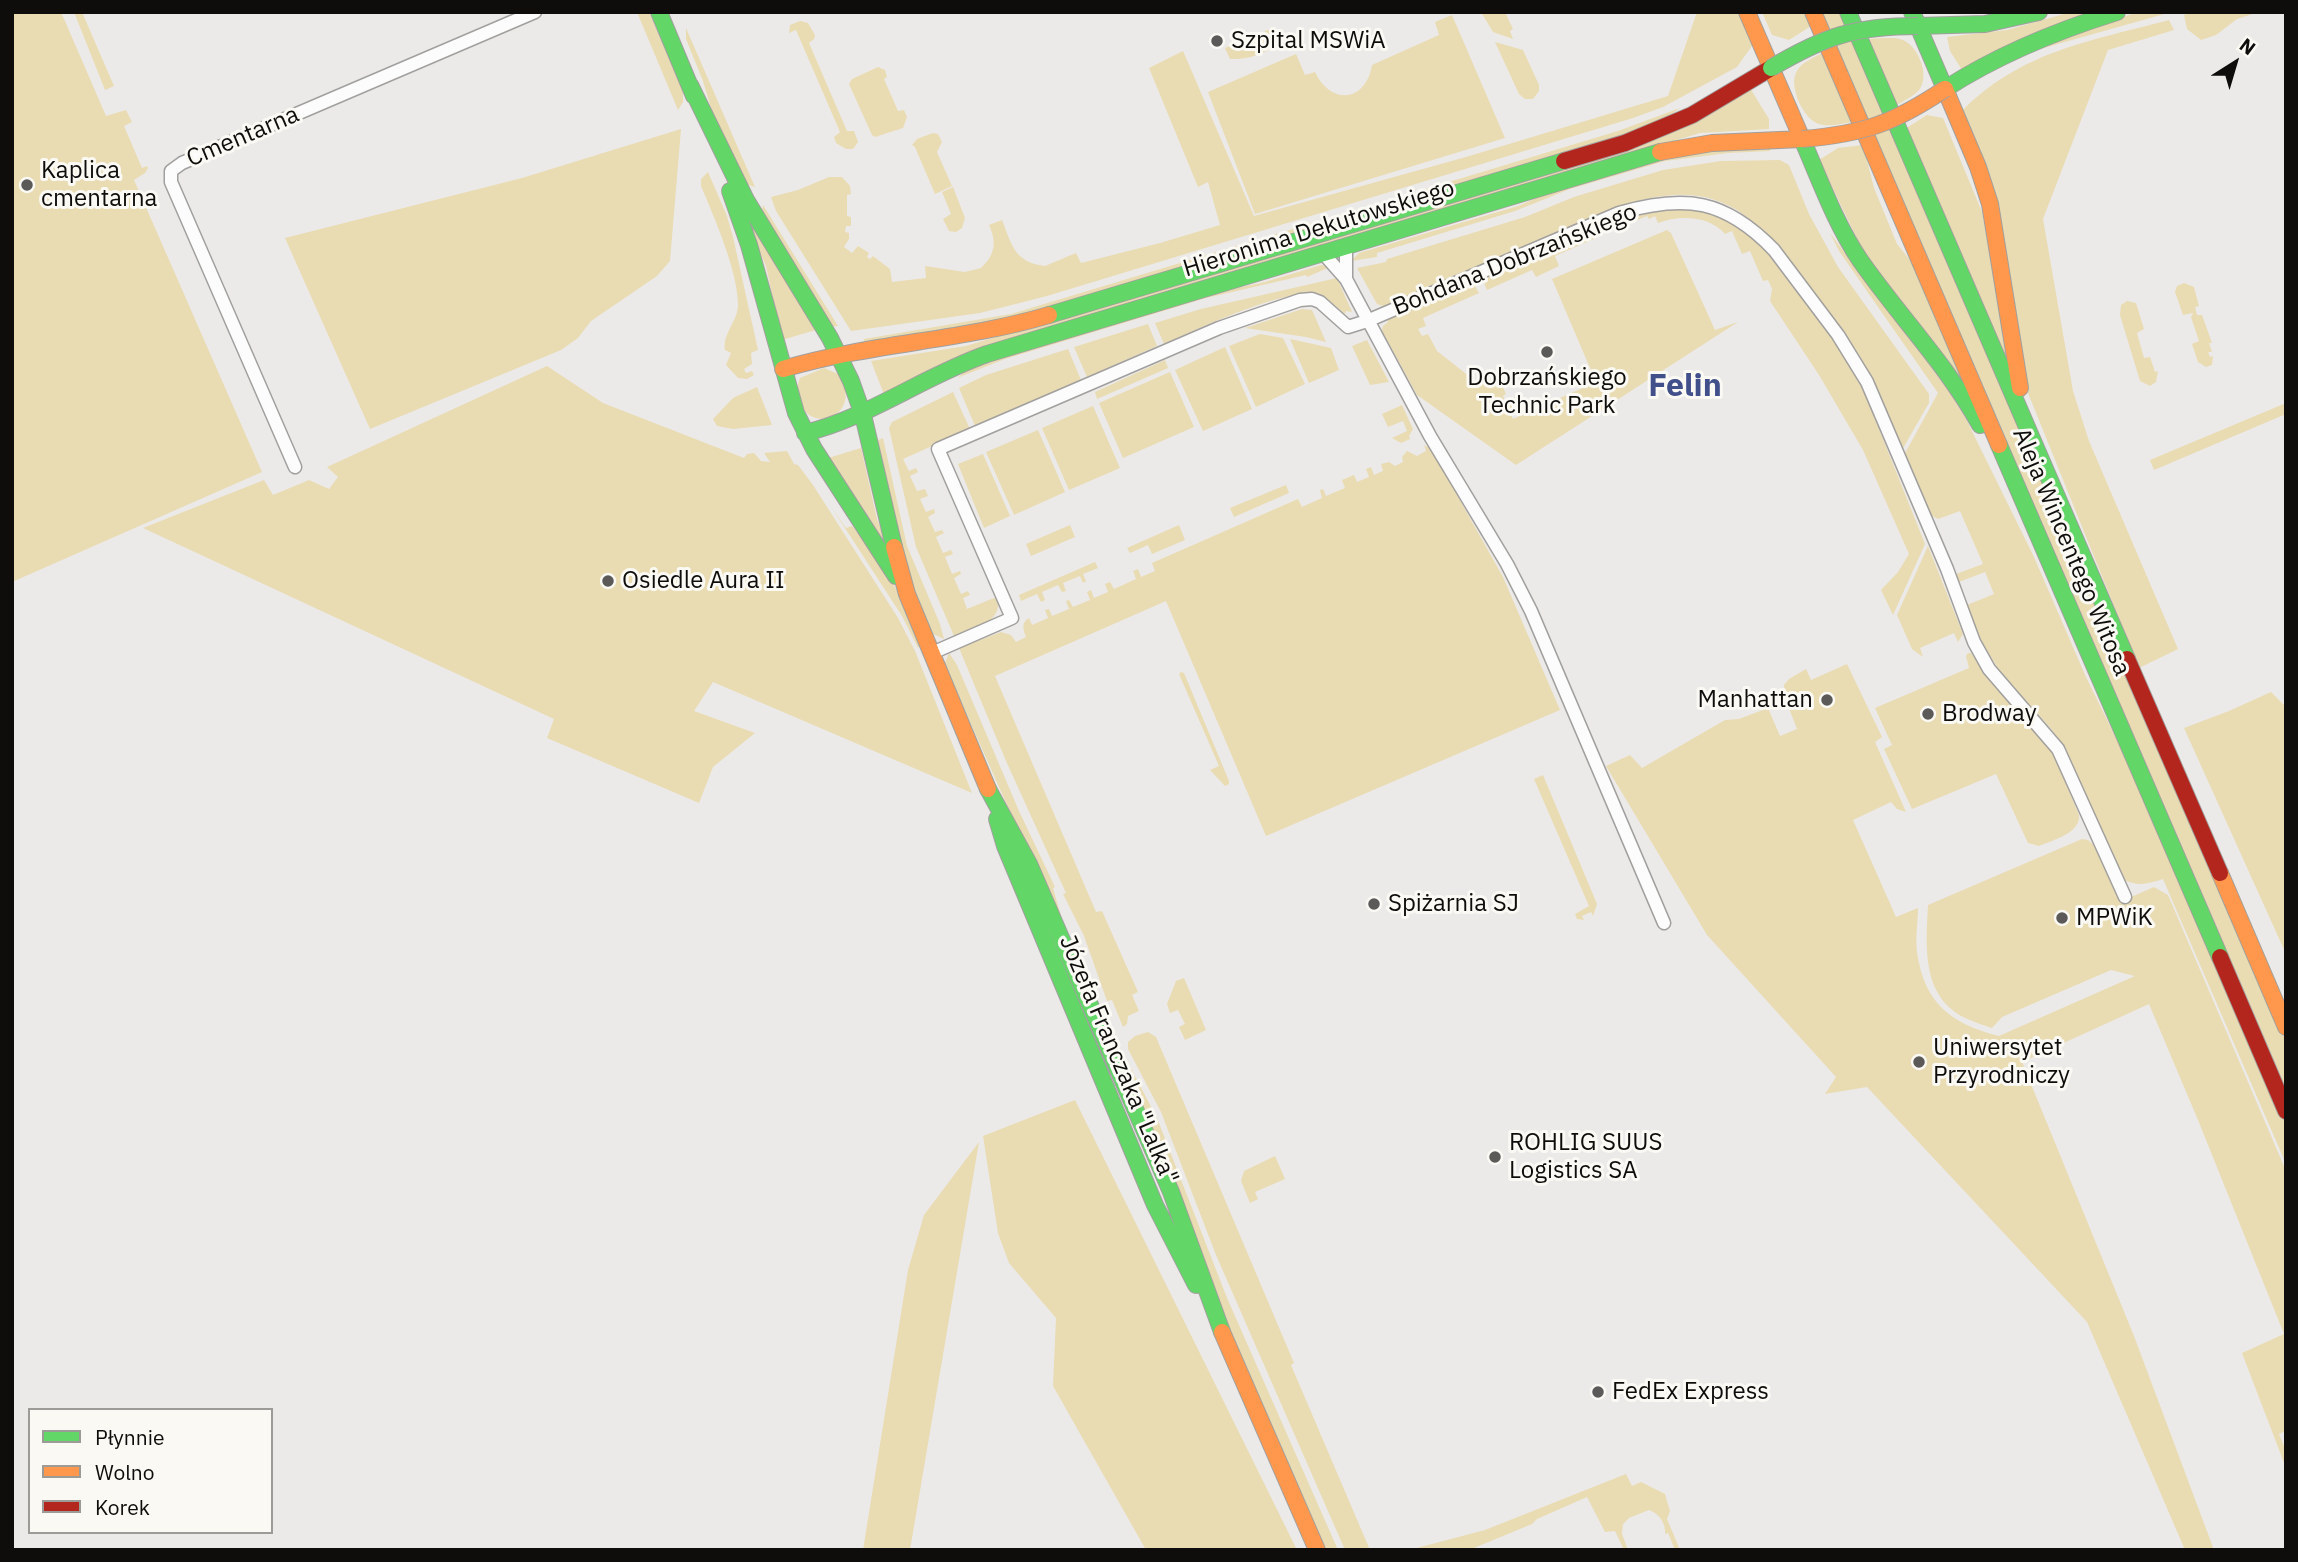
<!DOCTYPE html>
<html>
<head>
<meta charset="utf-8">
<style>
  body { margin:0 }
  #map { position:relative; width:2298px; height:1562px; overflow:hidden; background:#eceae8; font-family:"IBM Plex Sans",sans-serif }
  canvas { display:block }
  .frame { position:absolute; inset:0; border:14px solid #0e0d0c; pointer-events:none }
  .legend { position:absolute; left:28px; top:1408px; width:245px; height:126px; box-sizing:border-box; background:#faf9f4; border:2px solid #9c9b97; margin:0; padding:9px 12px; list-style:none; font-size:21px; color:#0e0d0c }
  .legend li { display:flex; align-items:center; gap:14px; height:35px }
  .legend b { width:35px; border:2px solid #9c9b97 }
  .north { position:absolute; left:2200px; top:28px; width:70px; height:70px; -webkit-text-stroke:5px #faf9f4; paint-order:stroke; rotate:37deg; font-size:19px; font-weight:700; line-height:28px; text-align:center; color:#0e0d0c }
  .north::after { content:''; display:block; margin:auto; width:24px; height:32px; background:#0e0d0c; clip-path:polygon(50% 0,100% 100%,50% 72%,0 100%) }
</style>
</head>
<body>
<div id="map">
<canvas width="2298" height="1562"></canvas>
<div class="frame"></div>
<ul class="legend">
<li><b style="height:9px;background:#63d668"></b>Płynnie</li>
<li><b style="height:9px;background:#ff974d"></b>Wolno</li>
<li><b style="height:9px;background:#b3261e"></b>Korek</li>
</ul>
<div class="north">N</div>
</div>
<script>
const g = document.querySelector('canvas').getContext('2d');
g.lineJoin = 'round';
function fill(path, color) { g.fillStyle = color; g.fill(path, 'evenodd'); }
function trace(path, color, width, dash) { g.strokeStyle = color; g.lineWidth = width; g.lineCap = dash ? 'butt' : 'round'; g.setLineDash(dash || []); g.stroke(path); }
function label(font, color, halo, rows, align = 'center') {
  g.font = font + ' "IBM Plex Sans",sans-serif'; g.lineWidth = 6; g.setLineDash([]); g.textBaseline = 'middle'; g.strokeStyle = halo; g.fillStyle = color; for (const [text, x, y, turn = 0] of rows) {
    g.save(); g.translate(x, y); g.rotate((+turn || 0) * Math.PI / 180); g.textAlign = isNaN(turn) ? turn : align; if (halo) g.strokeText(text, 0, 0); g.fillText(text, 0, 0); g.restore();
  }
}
const green = new Path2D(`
  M12,12h49l45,104 20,-6 6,12 -8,4 18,42 5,-2 1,2 -3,5 -11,7 128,292 -250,110z
  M74,12h8l32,74 -9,4z
  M637,12h12l34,80v10l-5,8z
  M1481,12h24l8,17 -3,2 3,8 -20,-7z
  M1697,12h43l14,31 -17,24 -74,40 -30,11 -586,178 -67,17 -129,18 -75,-120 -5,-14 27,-7 31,-13h13l8,9 1,8 -4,1v21l4,1v9h-5l-1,6 4,1v6l-5,8 8,6 6,-7 11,7 -2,4 3,2 3,-3 17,13 2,13 34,-4 -1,-12 40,6 16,-4c14,-13 16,-26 8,-43l13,-5c10,25 12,42 43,46l31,-13 5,10 79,-20 60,-18 -12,-43 -10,5 -49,-119 34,-17 71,165 212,-59 202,-61z
  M1762,12h43l6,14 -22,14 -17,-5z
  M1822,12h17l447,1029v56z
  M2071,12h26l-135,58 -12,-19 -3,-14 60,-7z
  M2139,12l29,1 -128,36c28,-20 66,-27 99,-37z
  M2192,12h67l-22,7 -21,16 -15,5 -14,-11 -3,-14z
  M1452,15l53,123 -250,76 -47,-122 88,-38 9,21 10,-3c16,34 51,30 57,-7l67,-30 -4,-13z
  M2169,20l5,10 -66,20 -65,169 30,172 16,50 89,208 -39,19 -113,-280 -64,-277c59,-60 129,-70 207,-91z
  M800,21l8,2 7,12 -1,4 -5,4 38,88h7l4,11 -5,7h-7l-10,-6 -2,-6 6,-5 -44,-102 -7,3 1,-8z
  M686,28l69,159 -9,-3 -34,-73 -9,-30 -17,-42z
  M1273,28l5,14c-10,12 -33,18 -48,17l-5,-11z
  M1883,38c7,0 15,-1 22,3 14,8 25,35 14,49 -6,7 -16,11 -24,16l-28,-67z
  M1495,42l28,8 16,35v6l-6,8h-8l-6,-5z
  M1822,53l30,69c-11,2 -23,5 -33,2 -16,-5 -30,-37 -23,-51 4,-10 17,-15 26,-20z
  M878,67l7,3 2,7 -3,2 14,32 6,-1 3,7 -4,11 -28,9 -3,-2 -23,-51 3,-5z
  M1750,88l19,31v10l-69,4 -715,215 -100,49 -14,-36 95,-15 662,-200z
  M1680,108l-11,8 -31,14 -617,187 -158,28 1,-6 147,-25 607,-183z
  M1927,115l16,3 39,94 28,156 -105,-239z
  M681,129l-11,132 -13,15 -66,45 -13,17 -17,12 -191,79 -85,-191 237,-60z
  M933,133l5,1 4,8 -5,10 15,34 -17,8 -20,-47 -3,-2 5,-6z
  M1863,145l11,43 23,56 21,26 56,133 -111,-152 -44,-91 19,-12z
  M1770,147v4l-42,2 -63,8 -95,28 -55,22 -138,42v4l-26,4 8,-8 159,-47 42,-18 64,-20 76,-17z
  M1780,160l9,5 20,49 29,53 91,127v9l-27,47c-12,-27 -22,-56 -36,-83 -16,-29 -38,-55 -58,-82 -38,-50 -73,-99 -144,-89 -43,5 -81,25 -120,42 -54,23 -107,46 -161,68l-6,-2 -20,-36 29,-6 1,-3 138,-42 49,-20 89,-27 58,-9z
  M708,172l19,44 6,21 25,113 -7,3 1,11 -8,5 2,4 6,-2 2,4 -7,4 -9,-1 -12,-13 5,-12 -6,-3c-3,-16 13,-29 13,-45 0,-34 -24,-88 -37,-119v-7z
  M953,187l12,31 -3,10 -6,4 -7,-1 -6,-12 8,-5 -9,-22z
  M763,205l75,121 -10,1 -66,-117z
  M1667,207h28l31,11 34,25 19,24 57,76 23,36 66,165 -32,71 -12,-25 17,-18 11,-18 -46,-104 -44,-75 -49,-74 2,-12 -4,-9 -5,1 -13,-30 -8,3 -10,-23 -7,3c-16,-19 -46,-19 -67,-11l-3,-7 -6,3 -2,-3 -41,17 3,-8 29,-12z
  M751,218l68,111 -37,11 -16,-74 -18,-41z
  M1667,230l4,3 44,97 23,-8 -222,143 -99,-70 -35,-64 1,-5 5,-4 -1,-3 80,-34 8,1 4,7 -56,25 3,8 -8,3 4,7 6,-2 9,17 42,33 19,-8 8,18 -3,2 2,5 16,-6 1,9 -12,8 3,7 83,-37 -44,-103z
  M1588,233h6l4,4 -43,19 4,10 -23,11 -4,-7 -45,20 -3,-7 5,-7z
  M1830,233l118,157 18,29 68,138 52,120 52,106 148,343v38l-123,-285c-16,5 -25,8 -41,0l-56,-129c-15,-26 -38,-44 -57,-68 -20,-25 -32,-46 -42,-77l27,-11 -9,-22 -26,10 -3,-8 27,-10 -23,-53 -22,8 -9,-5 -25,-59 34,-62 -99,-142z
  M1321,265l9,2 -23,10 -1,-2 -100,23 -201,61 -48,19 16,-12 227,-70 65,-14z
  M1337,278l15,34 -6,-1 -1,3c-8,-6 -16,-16 -26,-19 -31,-9 -123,35 -155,49l-9,-21 46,-14z
  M2184,283l10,4 5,19 -4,1 2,8h5l10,28h-3l3,9h-4l2,5 3,-1 -1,9 -6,2 -8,-5 -6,-18 7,-3 -8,-24 2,-4 -10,2 -8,-23 2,-6z
  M2127,301l9,2 8,26 -7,4 7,25 6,-1 5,15 3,-1 -2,11 -6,4 -10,-5 -20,-66 1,-10z
  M1302,309l10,1 14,32 -20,-5 -61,-9z
  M1148,324l9,22 -70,31 -13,-30z
  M1260,334l23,4 22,46 -49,23 -27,-61z
  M1290,339l41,9 8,22 -30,13z
  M1367,340l22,42 -19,3 -18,-39z
  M1225,347l27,62 -49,22 -28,-61z
  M1068,349l13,31 -106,46 -16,-38 27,-13z
  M1165,360l3,8 -71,31 -2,-7z
  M547,366l56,37 141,55 3,-4 7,-1 7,8 9,1 -6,-9 23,-2 7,13 4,1 15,20 85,133 17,33 57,142 -259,-111 -19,29 61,22 -42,34 -14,36 -152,-65 7,-19 -411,-191 121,-48 9,15 36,-15 20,9 9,-12 -11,-10z
  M824,368l14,6c27,39 -25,61 -37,30 -4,-10 -5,-16 -1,-26z
  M1170,372l24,55 -71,31 -24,-55z
  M757,387l15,38 -39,4 -16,-3 -4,-7 20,-21z
  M953,392l17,37 -67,30 6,12 7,-3 2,4 -8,4 7,15 8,-2 3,7 -8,3 6,13 8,-3 1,4 -7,4 7,15 7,-2 2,3 -8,4 7,16 8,-3 2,4 -8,3 7,17 8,-3 1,3 -7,4 7,16 7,-3 2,4 -7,3 4,11 27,-11 4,2c3,24 -26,29 -44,36l-38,-89 -27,-119 3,-6z
  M2286,403v11l-132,56 -4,-10z
  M1402,405l11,24 -4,7 1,3 -9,4 -9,-5 15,-7 -4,-10 -15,6 -6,-13z
  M1093,406l27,62 -51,22 -27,-62z
  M1038,430l27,62 -51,23 -28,-63z
  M883,438l24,108 33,78 4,15 -13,-6 -24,-61 -29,-132z
  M1424,445l7,4 4,7 68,121 57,133 -294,126 -100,-235 -171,75 101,236 6,-1 36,81 -6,3 7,16 -11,5 -1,8 -4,3 -11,-27 -5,1 -23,-65 -21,-42 3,-1 -60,-132 -47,-113 42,-16 10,3 5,7 10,-5c-3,-8 -5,-14 3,-19l3,7 16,-7 -3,-8 4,-1 3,7 17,-7 -3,-8 3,-1 4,7 17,-7 -3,-8 4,-2 3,8 14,-6 -3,-8 5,-2 4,7 22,-10 -3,-8 5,-2 3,8 14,-6 -3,-8 146,-64 4,8 20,-9 -2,-8 3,-1 3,7 19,-8 -3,-8 12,-5 3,7 12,-5 -3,-8 5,-2 3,8 9,-4 -2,-7 8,-2 6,4 8,-4 -1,-5 5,-6 10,5 9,-5z
  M861,448l16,71 24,61 -76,-121z
  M983,454l27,62 -26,12 -26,-64z
  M1286,485l3,8 -55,24 -4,-9z
  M832,508l14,20 6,-2c5,7 12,13 18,20 22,30 37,64 50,99l-2,3 -16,-32z
  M1070,525l5,12 -44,19 -5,-12z
  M1179,525l6,15 -33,14 -4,-9 -18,8 -3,-5z
  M1928,546l35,88 -5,8 -4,-9 -34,15 3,9 -11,-8 -15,-34z
  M1095,562l3,6 -15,6 3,7 -3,2 -3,-7 -17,7 3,8 -4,1 -4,-7 -16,7 3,8 -4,2 -4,-8 -16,7 -2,-6z
  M949,653l8,12 62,146 36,76 -2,1 9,31 -55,-114 -60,-135 -2,-7z
  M1968,653h3l14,20 56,62 12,18 26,62c2,18 -26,25 -40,31l-11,-3 -32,-69 -84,35 -28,-60 8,-4 -17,-37 94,-40 -3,-12z
  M1847,664l35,73 -7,5 31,70 -9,-3 -6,-7 -38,18 43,97 22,-9c0,14 -3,30 -1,44 7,51 34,72 82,84l136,-60 -24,-6 -109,47 -10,11c-9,-3 -18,-6 -27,-10 -44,-22 -39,-72 -37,-113l154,-66 6,1 8,7 26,54 32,-14 14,8 118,276v260l-7,3 7,17v17l-44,-115 42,-19 -86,-214 -49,-116 -127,58 112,274 80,214h-29l-98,-228 -220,-235 -42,7 11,-17 -129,-142 -101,-169 24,-11 12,13 83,-48 14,-1 29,-11 12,28 17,-7 -12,-31 -1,-13 5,-6 17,-10 5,11z
  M1181,672l3,1 45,108v3l-4,2 -15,-16 9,-4 -40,-92z
  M2271,692l15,15v247l-102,-226 45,-17z
  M1543,775l54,129 -4,12 -2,-4 -9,4 2,4 -7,-1 -2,-5 14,-8 -55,-127z
  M1184,978l22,52 -21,10 -6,-13 6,-3 -7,-14 -8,3 -3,-9 9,-23z
  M1148,1032l8,5 138,326 -3,2 79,185h-25l-129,-295 -55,-143 -33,-63v-7l7,-6z
  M1127,1061l30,57 70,180 111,252h-15l-95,-222 -106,-265z
  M1075,1100l222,450h-151l-93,-164 3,-68 -47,-55 -11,-30 -15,-97z
  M979,1142l-69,408h-47l45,-280 16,-55z
  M1275,1156l10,23 -30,13 3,7 -8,4 -9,-22 3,-10z
  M1626,1474l6,12 9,-4 24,12 5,17 -3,8 13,31h-5l-7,-17 -3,1c1,-10 -5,-20 -16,-24l-20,8 -6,6 -1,10 6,16h-4l-9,-19 -10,1 -18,-35 -50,22 -5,5 -63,26h-60l76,-20z`);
const street = new Path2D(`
  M1346,245v34
  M1322,252l24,27 84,157 77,128 24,47 133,312
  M295,467l-124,-285v-11l11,-8 353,-151
  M932,653l80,-35 -74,-169 281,-121 81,-28 12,-1 8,3 28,25 19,-6 252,-108c66,-19 106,-14 155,37l64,85 29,47 80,187 27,73 15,27 69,80 67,148`);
const fast = new Path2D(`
  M659,12l35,84
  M1848,12l279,647
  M1912,12l33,77c54,-35 111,-58 172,-77
  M1918,26l67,-2 54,-12
  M690,85l56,115 84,138 21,43 12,34 31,132
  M1802,139c18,41 33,84 58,121 39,56 87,105 120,165
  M730,191l19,54 47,168 18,36 82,127
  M1049,315l515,-154
  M805,433c65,-16 119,-57 182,-79l673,-202
  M1999,445l221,512
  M988,789l41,75 142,328 51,140
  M997,819l8,27 150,359 41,80`);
const slow = new Path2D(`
  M1813,12l186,433
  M1945,89l33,78 12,37 30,184
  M1660,152l52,-9 90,-4 -55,-127
  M783,369c87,-26 179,-28 266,-54
  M894,547l13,47 81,195
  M2220,873l66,154
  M1222,1332l95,218`);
const jam = new Path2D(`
  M1564,161l61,-18 67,-28 79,-47
  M2127,659l93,214
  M2220,957l66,154`);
const fastBridge = new Path2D(`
  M1771,68c54,-32 84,-42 147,-42`);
const slowBridge = new Path2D(`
  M1802,139c62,-5 92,-16 143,-50`);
const markers = [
  [1217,41,7,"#5c5a59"],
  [27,185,7,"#5c5a59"],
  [1547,352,7,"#5c5a59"],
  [608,581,7,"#5c5a59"],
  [1827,700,7,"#5c5a59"],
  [1928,714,7,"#5c5a59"],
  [1374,904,7,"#5c5a59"],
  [2062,918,7,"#5c5a59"],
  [1919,1062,7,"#5c5a59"],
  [1495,1157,7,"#5c5a59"],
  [1598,1392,7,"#5c5a59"]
];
const poiNames = [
  ["Szpital MSWiA",1231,41],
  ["Kaplica",41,171],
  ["cmentarna",41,199],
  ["Dobrzańskiego",1547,378,"center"],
  ["Technic Park",1547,406,"center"],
  ["Osiedle Aura II",622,581],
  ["Manhattan",1813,700,"right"],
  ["Brodway",1942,714],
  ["Spiżarnia SJ",1388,904],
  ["MPWiK",2076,918],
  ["Uniwersytet",1933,1048],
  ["Przyrodniczy",1933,1076],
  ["ROHLIG SUUS",1509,1143],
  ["Logistics SA",1509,1171],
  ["FedEx Express",1612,1392]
];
const streetNames = [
  ["Cmentarna",243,137,-23],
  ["Hieronima Dekutowskiego",1319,229,-17],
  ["Bohdana Dobrzańskiego",1515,260,-22],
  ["Aleja Wincentego Witosa",2071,552,67],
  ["Józefa Franczaka \"Lalka\"",1118,1060,67]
];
const districtNames = [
  ["Felin",1685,387]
];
fill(green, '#e9dbb2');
trace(street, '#a1a09e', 15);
trace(fast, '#a1a09e', 18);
trace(slow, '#a1a09e', 18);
trace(jam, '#a1a09e', 18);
trace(street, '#fcfcfc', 12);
trace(fast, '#63d668', 16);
trace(slow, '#ff974d', 16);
trace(jam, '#b3261e', 16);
trace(fastBridge, '#a1a09e', 18, []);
trace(slowBridge, '#a1a09e', 18, []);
trace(fastBridge, '#63d668', 16);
trace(slowBridge, '#ff974d', 16);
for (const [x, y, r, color] of markers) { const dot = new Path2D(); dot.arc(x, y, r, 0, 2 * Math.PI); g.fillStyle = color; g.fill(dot); trace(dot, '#faf9f4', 2.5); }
label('24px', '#0e0d0c', '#faf9f4', poiNames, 'left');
label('24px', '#0e0d0c', '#faf9f4', streetNames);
label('bold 32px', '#414f8b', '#faf9f4', districtNames);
</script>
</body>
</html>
